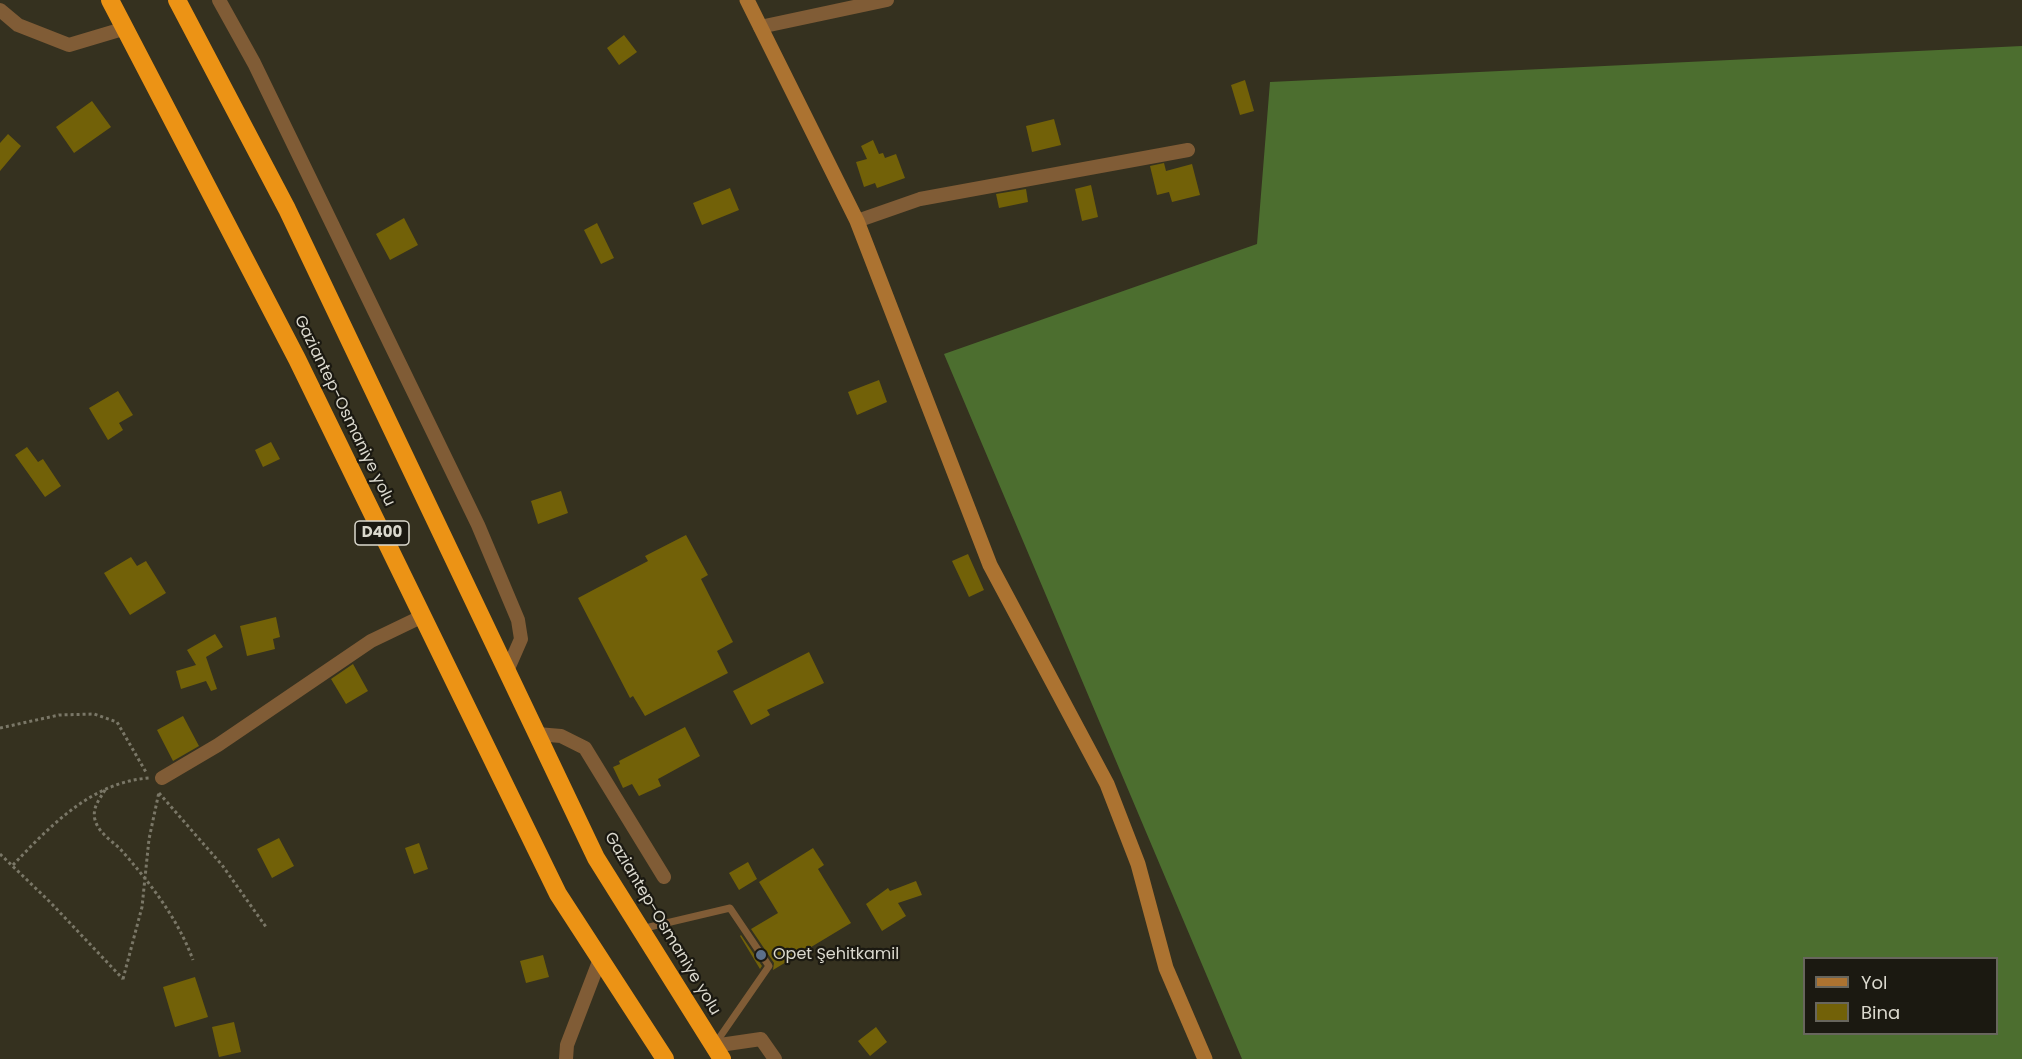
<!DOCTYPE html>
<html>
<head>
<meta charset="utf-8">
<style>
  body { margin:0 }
  #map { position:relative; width:2022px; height:1059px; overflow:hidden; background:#35311f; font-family:Poppins,sans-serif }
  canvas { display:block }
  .legend { position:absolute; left:1803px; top:957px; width:195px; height:78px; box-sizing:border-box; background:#1b1911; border:2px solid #68665d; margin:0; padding:8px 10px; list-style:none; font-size:18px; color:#dbd9ce }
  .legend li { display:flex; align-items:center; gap:12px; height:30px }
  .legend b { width:30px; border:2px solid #68665d }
</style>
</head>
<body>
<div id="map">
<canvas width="2022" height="1059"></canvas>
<ul class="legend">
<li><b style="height:8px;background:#ac7331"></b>Yol</li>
<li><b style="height:16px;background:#726108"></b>Bina</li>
</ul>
</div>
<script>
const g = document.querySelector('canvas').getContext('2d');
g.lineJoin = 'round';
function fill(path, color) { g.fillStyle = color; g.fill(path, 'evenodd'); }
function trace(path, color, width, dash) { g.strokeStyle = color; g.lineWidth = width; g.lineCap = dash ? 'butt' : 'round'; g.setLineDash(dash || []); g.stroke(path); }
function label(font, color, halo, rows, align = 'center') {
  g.font = font + ' Poppins,sans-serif'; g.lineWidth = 4.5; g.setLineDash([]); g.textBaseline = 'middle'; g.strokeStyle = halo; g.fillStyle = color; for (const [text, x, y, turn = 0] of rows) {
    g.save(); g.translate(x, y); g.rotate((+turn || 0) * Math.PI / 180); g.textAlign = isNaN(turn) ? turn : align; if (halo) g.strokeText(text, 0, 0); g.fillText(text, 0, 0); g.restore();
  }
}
const forest = new Path2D(`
  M2022,46v1013h-780l-298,-705 313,-110 13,-162zM1804,958h192v76h-192z`);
const building = new Path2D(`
  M624,35l13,17 -18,13 -12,-17z
  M1245,80l9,31 -14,4 -9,-30z
  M92,101l19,26 -37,26 -18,-26z
  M1054,119l7,26 -29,7 -6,-26z
  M8,134l13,12 -21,25v-28z
  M873,140l6,14 4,-1 2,5 11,-4 9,24 -28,10 -2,-5 -11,4 -8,-25 11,-3 -6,-13z
  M1164,163l2,8 26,-7 8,31 -28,7 -3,-10 -12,3 -7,-29z
  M1091,185l7,32 -16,4 -7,-32z
  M730,188l9,22 -37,15 -9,-22z
  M1026,189l2,13 -29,6 -3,-14z
  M404,218l14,27 -28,15 -14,-26z
  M597,223l17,35 -13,6 -17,-34z
  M879,380l8,22 -30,13 -9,-23z
  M118,391l15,24 -14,8 4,7 -15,10 -19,-32z
  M271,442l9,17 -17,8 -8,-17z
  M27,447l11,15 5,-3 18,27 -16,11 -30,-42z
  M561,491l7,22 -30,11 -7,-23z
  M686,535l22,40 -7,4 32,63 -16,9 11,22 -83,43 -12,-20 -3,2 -52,-100 70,-37 -3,-5z
  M968,554l16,36 -15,7 -17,-36z
  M131,557l6,9 9,-5 20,32 -36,22 -26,-42z
  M276,617l4,20 -7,2 2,10 -28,7 -7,-30z
  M215,634l8,13 -17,10 11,32 -6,2 -5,-10 -25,8 -5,-18 20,-6 -9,-15z
  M809,652l15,31 -57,27 3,5 -19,10 -18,-34z
  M353,664l15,27 -22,13 -15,-25z
  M183,716l16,30 -26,15 -16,-31z
  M685,727l15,29 -42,23 3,7 -22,10 -7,-12 -9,4 -10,-21 7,-3 -1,-3z
  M279,838l15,28 -22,12 -15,-29z
  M419,843l9,26 -14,5 -9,-26z
  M813,848l11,17 -6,4 33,54 -78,47 1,-7 -23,-34 27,-16 -19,-31z
  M748,862l9,17 -18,11 -10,-17z
  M916,881l6,14 -24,8 8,13 -24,15 -16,-27 22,-16 2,3z
  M741,935l21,31 -2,3 -20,-33z
  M543,955l6,22 -23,6 -6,-22z
  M195,977l13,40 -33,10 -12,-40z
  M234,1022l7,30 -22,5 -7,-30z
  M876,1027l11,15 -17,14 -12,-15z`);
const path = new Path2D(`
  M0,728l59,-13 35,-1 23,8 30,52
  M105,790c-6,10 -13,18 -10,30 4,14 18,21 27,31 29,33 56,68 71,109
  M159,793l63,72 44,62
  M0,854l50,48 73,77
  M13,865c37,-39 79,-83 136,-87
  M123,979l19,-72 7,-68 10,-47`);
const lane = new Path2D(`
  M641,929l89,-21 39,58 -54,78`);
const street = new Path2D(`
  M219,0l35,63 224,462 40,95 3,19 -14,32
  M0,10l18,15 51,20 57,-17
  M760,27l127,-27
  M857,221l63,-22 268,-49
  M537,734l24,2 24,12 79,129
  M162,778l56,-33 153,-104 52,-25
  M713,1046l48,-7 14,20
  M566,1059l1,-14 33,-86`);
const secondary = new Path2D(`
  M747,0l110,221 133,344 117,219 31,80 28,104 39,91`);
const highway = new Path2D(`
  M110,0l187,359 261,535 107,165
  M177,0l110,209 309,649 126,201`);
const markers = [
  [761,955,6,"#5c6f8a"]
];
const shields = [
  [382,533,54]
];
const shieldNames = [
  ["D400",382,533]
];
const streetNames = [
  ["Gaziantep-Osmaniye yolu",344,411,64],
  ["Gaziantep-Osmaniye yolu",662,924,59]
];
const poiNames = [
  ["Opet Şehitkamil",773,955]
];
fill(forest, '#4c6e2f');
fill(building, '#726108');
trace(path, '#7a7767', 3, [3, 3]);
trace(lane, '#805c36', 7);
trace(street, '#805c36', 14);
trace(secondary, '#ac7331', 15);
trace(highway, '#ec9315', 18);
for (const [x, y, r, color] of markers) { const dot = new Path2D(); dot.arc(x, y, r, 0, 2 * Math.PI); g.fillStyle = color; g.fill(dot); trace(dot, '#1b1911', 2); }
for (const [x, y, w] of shields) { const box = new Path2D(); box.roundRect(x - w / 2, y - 12, w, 24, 4.5); g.fillStyle = '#1b1911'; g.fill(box); trace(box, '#dbd9ce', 1.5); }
label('bold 15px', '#dbd9ce', null, shieldNames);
label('16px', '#dbd9ce', '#1b1911', streetNames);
label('16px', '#dbd9ce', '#1b1911', poiNames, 'left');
</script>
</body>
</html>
